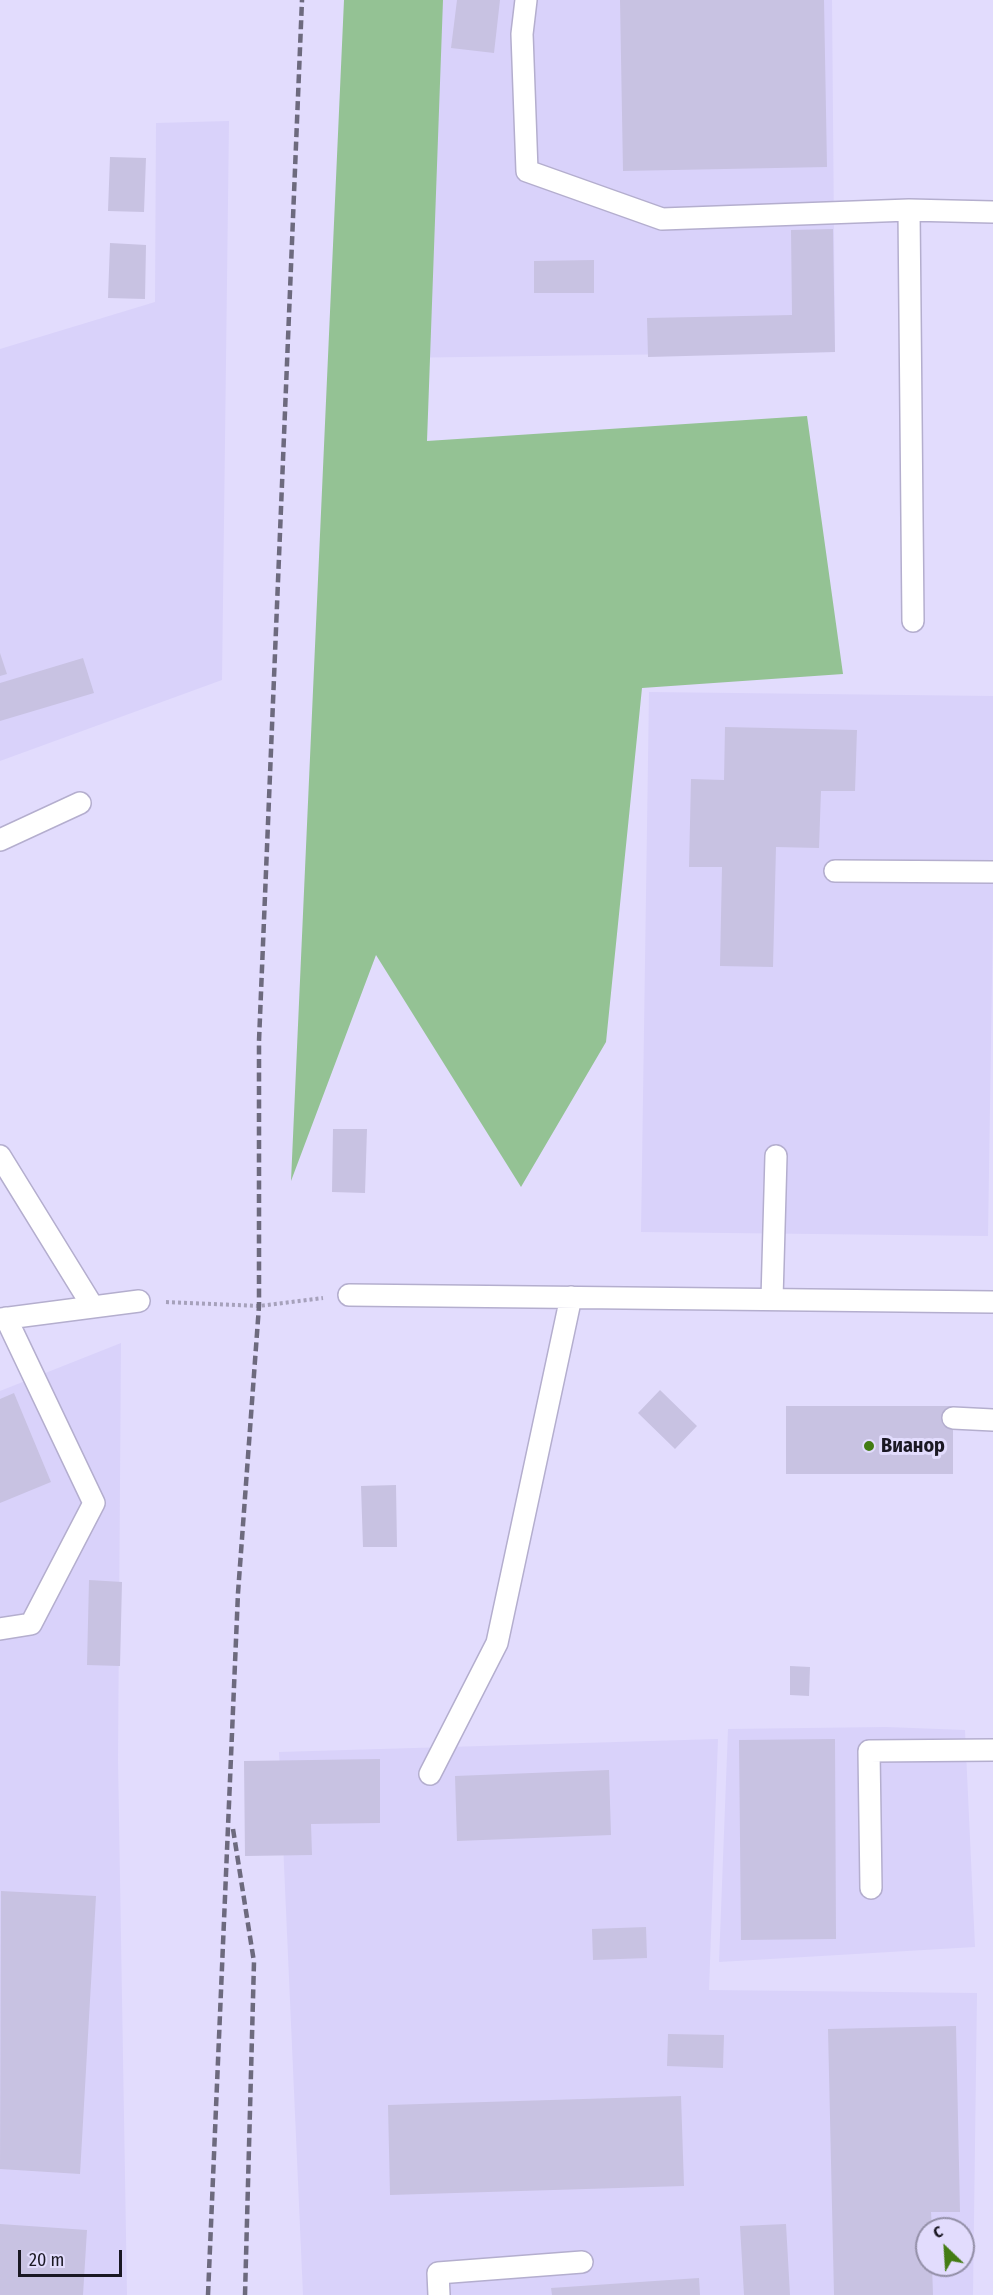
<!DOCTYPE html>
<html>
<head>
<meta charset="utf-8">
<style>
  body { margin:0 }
  #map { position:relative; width:993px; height:2295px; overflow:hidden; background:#e2dcfd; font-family:"Fira Sans Condensed",sans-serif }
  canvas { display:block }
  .north { position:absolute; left:915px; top:2217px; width:60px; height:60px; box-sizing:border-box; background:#e2dcfd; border:2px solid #928ea6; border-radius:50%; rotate:335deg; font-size:16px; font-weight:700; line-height:24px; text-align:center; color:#1a1823 }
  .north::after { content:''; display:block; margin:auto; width:21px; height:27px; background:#437c14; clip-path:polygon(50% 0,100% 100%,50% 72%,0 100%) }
  .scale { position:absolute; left:18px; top:2250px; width:104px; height:27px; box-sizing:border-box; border:3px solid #1a1823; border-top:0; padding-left:8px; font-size:18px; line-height:21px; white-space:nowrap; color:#1a1823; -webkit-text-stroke:4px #e2dcfd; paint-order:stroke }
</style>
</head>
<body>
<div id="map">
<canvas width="993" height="2295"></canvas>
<div class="north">С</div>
<div class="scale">20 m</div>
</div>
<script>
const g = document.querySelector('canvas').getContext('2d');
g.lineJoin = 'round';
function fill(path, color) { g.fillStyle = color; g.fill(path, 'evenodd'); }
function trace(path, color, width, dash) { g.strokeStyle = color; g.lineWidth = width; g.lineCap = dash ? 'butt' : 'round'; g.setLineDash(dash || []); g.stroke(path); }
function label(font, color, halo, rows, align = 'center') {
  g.font = font + ' "Fira Sans Condensed",sans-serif'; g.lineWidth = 6; g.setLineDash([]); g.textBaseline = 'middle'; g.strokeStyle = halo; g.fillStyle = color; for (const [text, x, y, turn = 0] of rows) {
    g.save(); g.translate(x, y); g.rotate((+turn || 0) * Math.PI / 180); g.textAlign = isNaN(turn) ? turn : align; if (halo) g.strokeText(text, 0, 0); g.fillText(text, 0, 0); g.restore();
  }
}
const built = new Path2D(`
  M413,0h419l3,352 -444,6z
  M229,121l-7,559 -222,81v-412l155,-47 1,-179z
  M649,692l344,4v215l-5,325 -347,-4z
  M121,1343l-3,417 9,535h-127v-904z
  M886,1727l79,3 10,217 -256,15 9,-233z
  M718,1739l-9,251 268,3 -4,302h-670l-24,-543zM927,2229h36v36h-36z`);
const forest = new Path2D(`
  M344,0h99l-16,441 380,-25 36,258 -201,14 -36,354 -85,145 -145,-232 -85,226z`);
const building = new Path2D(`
  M457,0h43l-6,53 -43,-5z
  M620,0h204l3,167 -204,4z
  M110,157l36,1 -2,54 -36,-1z
  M833,229l2,123 -187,5 -1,-39 145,-3 -1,-85z
  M110,243l36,2 -1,54 -37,-1z
  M594,260v33h-60v-32z
  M0,653l7,21 -7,2z
  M83,658l11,35 -94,28v-38z
  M725,727l132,3 -2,61h-34l-2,57 -43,-1 -3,120 -53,-1 2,-99h-33l2,-88 33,1z
  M333,1129h34l-2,64 -33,-1z
  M660,1390l37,36 -22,23 -37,-36z
  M14,1393l37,89 -51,21v-104z
  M786,1406h167v68h-167z
  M396,1485l1,62h-34l-2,-61z
  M89,1580l33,2 -2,84 -33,-1z
  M790,1666l20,1 -1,29 -19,-1z
  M835,1739l1,200 -95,1 -2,-200z
  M380,1759v64l-69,1 1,31 -67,1 -1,-95z
  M609,1770l2,65 -154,6 -2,-65z
  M1,1891l95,5 -16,278 -80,-5z
  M646,1927l1,31 -54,2 -1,-31z
  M956,2026l4,186h-29l1,17h-5v36h5l1,30h-99l-6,-266z
  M668,2034l56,1 -1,33 -56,-2z
  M681,2096l3,90 -294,9 -2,-90z
  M0,2224l87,6 -4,65h-83z
  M786,2224l4,71h-46l-4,-69z
  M699,2278l1,17h-148l-1,-7z`);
const path = new Path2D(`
  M166,1302l93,4 64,-8`);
const service = new Path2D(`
  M526,0l-4,34 5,137 135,48 247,-9 84,2
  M909,210l4,411
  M0,840l80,-37
  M835,871l158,1
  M0,1156l93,151
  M349,1295l644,7
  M772,1299l4,-143
  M0,1319l139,-18
  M953,1418l40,2
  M0,1629l31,-5 63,-121 -88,-185
  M430,1774l67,-131 74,-346
  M871,1888l-2,-137 124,-1
  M439,2295l-1,-22 144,-11`);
const rail = new Path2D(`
  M233,1829l21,133 -9,333
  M208,2295l30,-702 21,-287v-265l43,-1041`);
const markers = [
  [869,1446,6,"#437c14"]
];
const poiNames = [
  ["Вианор",881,1446]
];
fill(built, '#d9d2fa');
fill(forest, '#94c294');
fill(building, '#c8c2e2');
trace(service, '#b4aece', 24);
trace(path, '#a6a1bb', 4, [3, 3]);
trace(service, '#fff', 21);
trace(rail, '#6d6a7e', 4.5, [9, 4.5]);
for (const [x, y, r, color] of markers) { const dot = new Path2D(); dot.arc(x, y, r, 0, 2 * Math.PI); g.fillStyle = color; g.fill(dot); trace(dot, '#e2dcfd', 2); }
label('bold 20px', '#1a1823', '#e2dcfd', poiNames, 'left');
</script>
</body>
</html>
